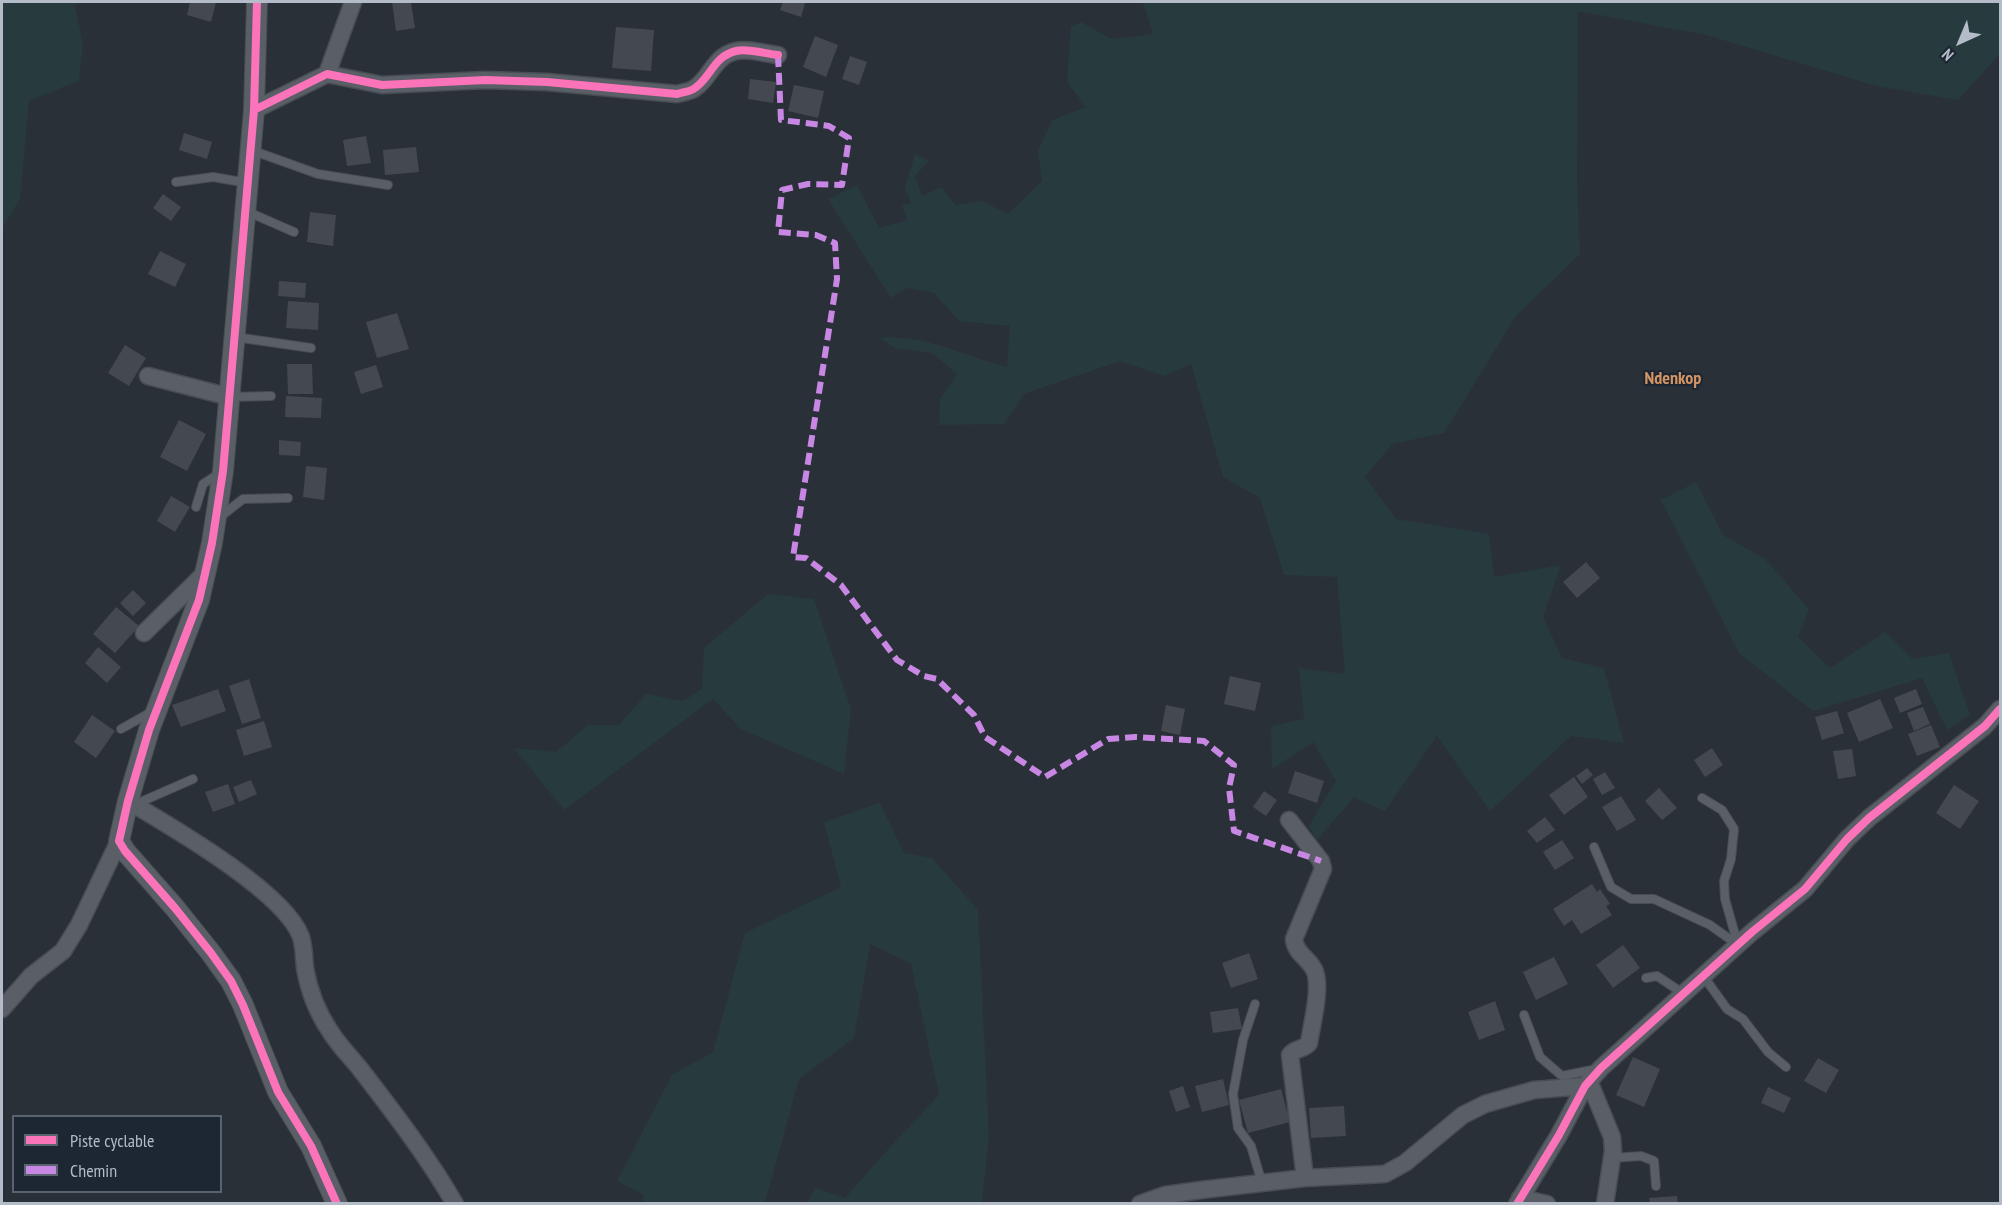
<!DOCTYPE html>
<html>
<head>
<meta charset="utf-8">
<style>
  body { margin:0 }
  #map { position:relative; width:2002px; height:1205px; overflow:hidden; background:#2a3038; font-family:"PT Sans Narrow",sans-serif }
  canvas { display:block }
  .frame { position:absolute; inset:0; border:3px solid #b4bcc9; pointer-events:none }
  .legend { position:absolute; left:12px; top:1115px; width:210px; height:78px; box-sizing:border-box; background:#1d2633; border:2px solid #59626f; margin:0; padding:8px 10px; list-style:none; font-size:18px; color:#b4bcc9 }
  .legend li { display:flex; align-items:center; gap:12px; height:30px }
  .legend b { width:30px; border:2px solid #59626f }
  .north { position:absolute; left:1930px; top:12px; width:60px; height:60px; -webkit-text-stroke:4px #1d2633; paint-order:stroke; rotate:224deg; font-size:16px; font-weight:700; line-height:24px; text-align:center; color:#b4bcc9 }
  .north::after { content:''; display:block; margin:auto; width:21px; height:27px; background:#b4bcc9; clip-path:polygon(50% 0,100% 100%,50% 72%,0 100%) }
</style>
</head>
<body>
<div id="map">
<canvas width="2002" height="1205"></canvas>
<div class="frame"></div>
<ul class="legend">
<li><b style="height:8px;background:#fb73b8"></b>Piste cyclable</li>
<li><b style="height:8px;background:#c787e3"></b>Chemin</li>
</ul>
<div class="north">N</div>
</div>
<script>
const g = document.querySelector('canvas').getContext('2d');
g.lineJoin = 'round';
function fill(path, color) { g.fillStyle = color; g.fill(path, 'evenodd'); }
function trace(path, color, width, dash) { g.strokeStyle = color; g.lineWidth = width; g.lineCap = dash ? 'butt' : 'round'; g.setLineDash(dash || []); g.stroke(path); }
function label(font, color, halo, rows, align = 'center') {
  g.font = font + ' "PT Sans Narrow",sans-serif'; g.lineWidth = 4.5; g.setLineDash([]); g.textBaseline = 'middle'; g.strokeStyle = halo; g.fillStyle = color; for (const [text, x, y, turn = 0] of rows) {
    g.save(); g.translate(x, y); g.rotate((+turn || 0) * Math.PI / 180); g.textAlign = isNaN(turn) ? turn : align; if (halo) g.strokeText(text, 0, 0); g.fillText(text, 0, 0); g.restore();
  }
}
const green = new Path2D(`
  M2,2h78l-5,4 8,39 -4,33 4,1 -54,22 -9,98 -18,29z
  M1143,2h857v52l-42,46 -82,-14 -170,-51 -128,-24 -1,171 3,72 -64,62 -72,117 -52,11 -27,33 31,42 93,15 5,43 67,-12 -18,52 19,41 42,10 20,75 -53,-7 -81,75 -53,-75 -52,75 -31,-14 -37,43 -8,-14 27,-45 -23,-39 -41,27 -1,-43 33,-7 -5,-51 46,6 -8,-97 -53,-2 -24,-77 -37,-21 -32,-113 -26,12 -45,-15 -96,33 -20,30 -65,1 1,-26 17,-25 -25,-21 -38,-5 -13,-10c45,-4 85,19 126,29l3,-41 -51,-5 -25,-28 -27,-5 -16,10 -63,-99 29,-14 22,43 28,-8 -5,-14 9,-3 -6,-15 10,-34 14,7 -14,15 7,20 20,-9 13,18 27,-4 26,13 34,-33 -4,-30 14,-31 34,-13 -19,-25 4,-56 10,-4 31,17 41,-5z
  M1696,482l27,53 42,24 44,50 -11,28 32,31 55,-36 27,27 37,-6 21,62 -23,15 -25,-52 -109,33 -74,-58 -78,-153z
  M768,594l46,5 37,110 -7,65 -103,-45 -28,-30 -149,111 -50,-62 42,4 32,-27h31l27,-31 37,7 19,-12 2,-41z
  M880,803l24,50 28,5 46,52 11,226 -7,67h-175l8,-15 30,10 45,-51 49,-52 -28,-131 -41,-20 -16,94 -55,41 -34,124h-122l1,-8 -27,-14 55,-106 41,-23 32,-119 96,-46 -17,-65z`);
const building = new Path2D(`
  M190,2h26l-5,20 -24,-7z
  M392,2h19l4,26 -19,3z
  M783,2l22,1 -4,14 -21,-7z
  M616,27l38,3 -3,41 -39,-3z
  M815,36l23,9 -12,32 -23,-10z
  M850,56l17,6 -8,23 -17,-6z
  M750,79l26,3 -3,21 -25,-4z
  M794,85l30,6 -6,27 -30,-7z
  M184,133l28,9 -5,17 -28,-9z
  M366,136l5,27 -24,3 -4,-26z
  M416,147l3,25 -34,3 -2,-25z
  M163,194l18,13 -10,14 -18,-13z
  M310,212l26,3 -3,31 -26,-4z
  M160,251l26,13 -11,23 -27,-13z
  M279,281l27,2 -1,15 -27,-2z
  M288,301l31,2 -1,27 -32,-2z
  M397,313l12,36 -32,9 -11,-36z
  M125,345l21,13 -17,28 -21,-13z
  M287,364h25l1,30h-25z
  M376,365l7,22 -22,7 -7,-22z
  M286,396l36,2 -1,20 -36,-1z
  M179,420l27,14 -19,37 -27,-14z
  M279,440l22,2 -1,14 -21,-1z
  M306,466l21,2 -3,32 -21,-3z
  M171,496l19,11 -15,25 -18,-11z
  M1586,562l14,16 -23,20 -14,-16z
  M133,590l13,13 -13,13 -13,-13z
  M116,607l23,19 -24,27 -22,-19z
  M98,647l23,20 -14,16 -22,-20z
  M1230,676l31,7 -6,28 -31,-7z
  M249,679l12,39 -19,6 -13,-38z
  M218,689l8,22 -45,16 -9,-22z
  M1916,689l6,15 -22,9 -6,-15z
  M1880,699l13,29 -34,14 -12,-29z
  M1166,705l19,4 -5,26 -19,-4z
  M1923,707l7,17 -16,7 -7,-18z
  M1837,711l7,22 -22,7 -7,-23z
  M92,715l23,16 -19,27 -22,-16z
  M264,721l8,26 -28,9 -8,-26z
  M1931,725l9,22 -23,9 -9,-22z
  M1712,748l11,17 -18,12 -11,-17z
  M1852,749l4,27 -18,3 -5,-28z
  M1587,768l6,7 -11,9 -6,-8z
  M1295,771l29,10 -7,22 -29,-10z
  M1605,772l10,16 -13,7 -9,-16z
  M1574,777l14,20 -24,18 -15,-20z
  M251,780l6,14 -18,8 -6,-15z
  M228,784l7,20 -22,8 -8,-20z
  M1954,785l25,16 -19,28 -24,-16z
  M1659,788l18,20 -15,12 -17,-19z
  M1264,791l13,9 -11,16 -13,-9z
  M1621,796l15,24 -19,11 -15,-24z
  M1545,817l10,13 -18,13 -10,-12z
  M1562,840l12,18 -19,12 -12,-18z
  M1592,884l5,8 3,-3 10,15 -4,2 6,9 -31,19 -9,-14 -8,6 -11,-17z
  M1623,945l17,23 -27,20 -17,-23z
  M1249,953l9,26 -27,9 -9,-25z
  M1554,957l14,27 -32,16 -13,-28z
  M1495,1001l10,29 -26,10 -11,-28z
  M1238,1008l4,21 -29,4 -3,-21z
  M1633,1057l27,12 -16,38 -28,-12z
  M1818,1058l21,12 -13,23 -22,-12z
  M1223,1079l6,26 -27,7 -7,-26z
  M1183,1086l7,21 -14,5 -7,-21z
  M1768,1087l23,11 -7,15 -23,-10z
  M1281,1089l9,33 -42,11 -9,-33z
  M1344,1106l2,30 -35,2 -2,-30z
  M1677,1196l1,8h-28l-1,-6z`);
const service = new Path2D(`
  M251,150l67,24 70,11
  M176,182l37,-5 35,6
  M246,211l48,21
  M235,337l76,11
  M230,397l41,-1
  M196,507l7,-23 17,-11
  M220,517l23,-18 45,-1
  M121,729l32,-18
  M1702,798l20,12 12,19 -3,30 -7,22 1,18 13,46
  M136,804l57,-25
  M1594,847l17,40 20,12h23l56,26 28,20
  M1704,977l23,32 16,10 25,33 18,15
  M1646,978l11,-2 27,18
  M1255,1004l-12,36 -10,54 5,34 13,18 11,37
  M1524,1015l16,42 22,19 35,-7
  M1612,1158l29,-2 13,5 2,25`);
const minor = new Path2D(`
  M327,74l26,-72
  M254,110l73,-36 55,11 103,-5 62,2 130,12c6,-2 13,-2 18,-6 16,-11 19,-32 41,-37 12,-3 30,3 42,4
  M148,376l82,21
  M144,633l61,-60
  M128,801c42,25 157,91 173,136 3,9 3,21 4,31 4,23 12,44 25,63 8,14 21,26 31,39 33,43 67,87 94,134
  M1289,820l32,41 2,8 -29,70c1,16 19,21 22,36 4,18 -4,49 -7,68 -5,7 -15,5 -19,12l15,123
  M2,1009l29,-33 32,-25 16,-26 40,-84
  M1589,1081l23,56 1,14 -8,53
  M1520,1198l27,6
  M1140,1204l25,-9 36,-5 104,-12 80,-4 20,-11 58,-48 22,-11 49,-14 51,-4
  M1517,1204l42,-69 26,-49 16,-18 151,-136 53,-43 42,-50 22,-21 116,-92 15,-17`);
const tertiary = new Path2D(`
  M257,2l-3,108 -31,361 -11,72 -13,57 -50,130 -21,71 -9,40 6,10 50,57 36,45 20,28 12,24 35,87 33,54 26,58`);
const quiet = new Path2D(`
  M778,55l3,65 48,6 20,12 -7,47 -34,-1 -26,6 -4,42 38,3 19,8 2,36 -44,278 13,1 35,27 56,75 27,16 13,3 37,36 11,22 60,40 63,-38 27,-2 69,4 30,24 -5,23 5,43 87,30`);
const cycleway = new Path2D(`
  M257,2l-3,108 -31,361 -11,72 -13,57 -50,130 -21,71 -9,40 6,10 50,57 36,45 20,28 12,24 35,87 33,54 26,58
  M254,110l73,-36 55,11 103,-5 62,2 130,12c6,-2 13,-2 18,-6 16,-11 19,-32 41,-37 12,-3 30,3 42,4
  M1517,1204l42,-69 26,-49 16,-18 151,-136 53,-43 42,-50 22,-21 116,-92 15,-17`);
const quarterNames = [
  ["Ndenkop",1673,379]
];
fill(green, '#273a3e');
fill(building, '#444950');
trace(service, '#484c53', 10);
trace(minor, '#484c53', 19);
trace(tertiary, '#484c53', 22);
trace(service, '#5a5e66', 8);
trace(minor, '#5a5e66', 16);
trace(tertiary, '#5a5e66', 20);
trace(quiet, '#c787e3', 6, [12, 6]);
trace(cycleway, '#fb73b8', 8);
label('bold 18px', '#d59563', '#1d2633', quarterNames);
</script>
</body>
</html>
